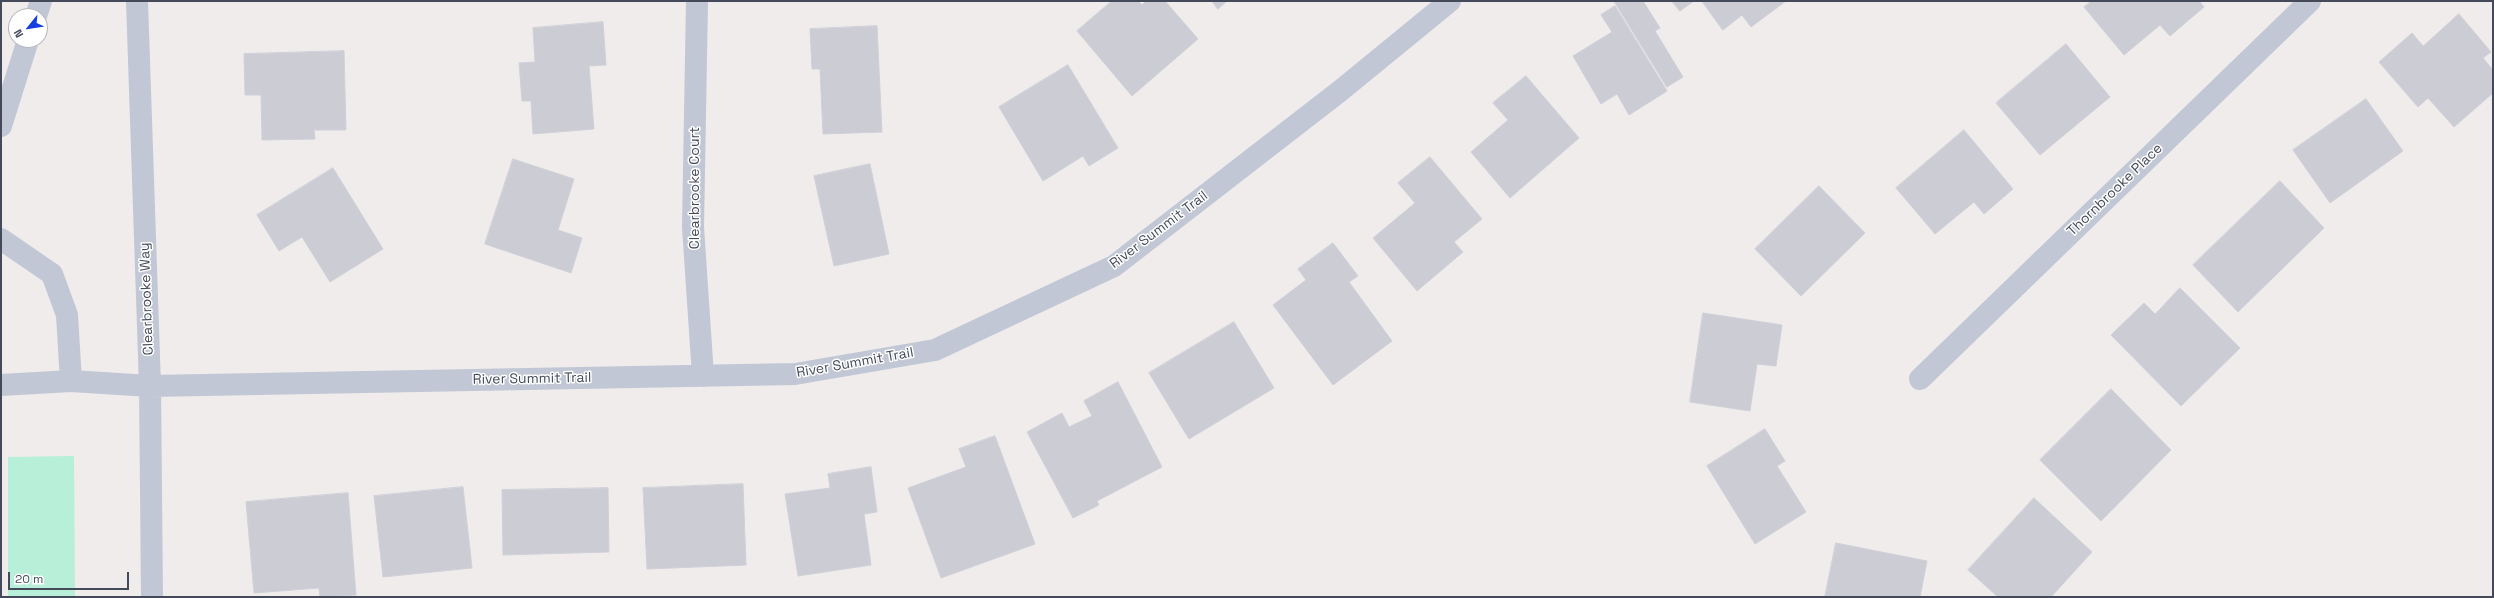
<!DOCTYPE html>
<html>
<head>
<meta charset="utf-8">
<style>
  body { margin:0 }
  #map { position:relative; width:2494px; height:598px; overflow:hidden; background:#efeceb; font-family:"Space Grotesk",sans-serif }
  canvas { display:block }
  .frame { position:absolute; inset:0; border:2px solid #444a5a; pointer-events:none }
  .north { position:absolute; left:8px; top:8px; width:40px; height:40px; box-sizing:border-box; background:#fff; border:1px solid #b4b7bd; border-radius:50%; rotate:240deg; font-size:11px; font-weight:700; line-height:16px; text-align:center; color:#444a5a }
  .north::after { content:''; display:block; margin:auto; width:14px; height:18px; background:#133fe1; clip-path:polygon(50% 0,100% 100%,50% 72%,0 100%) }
  .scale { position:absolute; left:8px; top:572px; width:121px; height:18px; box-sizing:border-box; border:2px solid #444a5a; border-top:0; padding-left:5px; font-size:12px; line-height:14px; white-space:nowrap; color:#444a5a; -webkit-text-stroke:3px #fff; paint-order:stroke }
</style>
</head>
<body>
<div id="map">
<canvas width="2494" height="598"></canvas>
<div class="frame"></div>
<div class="north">N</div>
<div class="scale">20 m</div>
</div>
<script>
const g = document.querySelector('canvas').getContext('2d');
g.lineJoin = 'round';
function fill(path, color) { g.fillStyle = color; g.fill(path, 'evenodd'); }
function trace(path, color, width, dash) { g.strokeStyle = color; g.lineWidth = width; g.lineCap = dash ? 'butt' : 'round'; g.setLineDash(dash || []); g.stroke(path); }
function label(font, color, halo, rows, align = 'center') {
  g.font = font + ' "Space Grotesk",sans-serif'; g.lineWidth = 3; g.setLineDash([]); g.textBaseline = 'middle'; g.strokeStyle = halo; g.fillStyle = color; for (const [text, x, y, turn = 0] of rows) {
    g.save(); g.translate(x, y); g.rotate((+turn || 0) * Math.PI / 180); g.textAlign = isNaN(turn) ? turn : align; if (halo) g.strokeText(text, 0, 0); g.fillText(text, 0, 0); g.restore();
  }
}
const green = new Path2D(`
  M74,456l1,141h-67v-140z`);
const building = new Path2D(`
  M1112,1h26l4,4 4,-4h19l33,38 -66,57 -55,-65z
  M1212,1h15l-9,8z
  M1614,1h29l17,27 -5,3 28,46 -16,10z
  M1672,1h22l-14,10z
  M1702,1h84l-35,26 -9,-12 -19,15z
  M2092,1h107l5,6 -34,29 -10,-11 -36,30 -40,-48z
  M1615,6l52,85 -38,24 -12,-21 -16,10 -28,-48 39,-24 -11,-17z
  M2459,14l32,38 -8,6 10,12v23l-39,34 -26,-29 -10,9 -39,-45 33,-29 11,13z
  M603,22l3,43 -17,1 5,63 -61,5 -2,-33h-9l-3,-38 16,-1 -2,-34z
  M877,26l5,106 -59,2 -3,-65h-8l-2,-40z
  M2066,44l44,53 -70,58 -44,-52z
  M344,51l2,79h-32l1,9 -53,1 -1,-45h-16l-1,-41z
  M1068,65l50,83 -29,18 -6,-10 -40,25 -44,-74z
  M1526,76l53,62 -69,60 -39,-46 37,-32 -15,-17z
  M2366,99l37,52 -73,52 -37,-53z
  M1964,130l49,59 -29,25 -10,-12 -39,32 -39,-46z
  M1430,157l52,62 -28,23 9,10 -46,39 -44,-53 42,-35 -17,-20z
  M513,159l61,20 -16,51 24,8 -11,35 -86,-29z
  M870,164l19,90 -55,12 -20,-90z
  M333,168l50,81 -53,33 -28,-45 -23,14 -22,-36z
  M2280,181l44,47 -86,84 -45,-47z
  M1819,186l46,47 -64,63 -46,-47z
  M1333,243l25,33 -9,6 43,59 -59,44 -60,-80 33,-25 -8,-11z
  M2180,288l60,60 -59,58 -70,-71 33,-32 11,11z
  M1703,313l79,12 -6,41 -19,-2 -7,47 -60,-9z
  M1234,322l40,66 -85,51 -40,-66z
  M1118,382l44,85 -65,34 2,4 -26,13 -46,-86 35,-19 7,14 23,-11 -8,-15z
  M2111,389l60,61 -70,71 -61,-61z
  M1765,429l20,32 -8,5 29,46 -51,32 -48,-78z
  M995,436l40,108 -94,34 -33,-90 58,-21 -7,-18z
  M871,467l6,45 -13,2 7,51 -73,11 -13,-82 45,-6 -2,-14z
  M743,484l3,81 -99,4 -4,-81z
  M463,487l9,81 -89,9 -9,-81z
  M608,488l1,64 -106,3 -1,-65z
  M348,493l8,102 -36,2 -1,-9 -65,5 -8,-91z
  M2034,498l58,54 -41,45h-53l-30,-27z
  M1836,543l91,18 -7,36h-95z`);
const minor = new Path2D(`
  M137,1l13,385 2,211
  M697,1l-4,226 10,149
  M36,16l5,-15
  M1,126l27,-86
  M1,239l51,35 15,41 4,66
  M1920,379l390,-378
  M1,385l70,-4 79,5 645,-12 140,-24 179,-84 226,-175 110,-90`);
const streetNames = [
  ["Clearbrooke Court",695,188,-90],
  ["Thornbrooke Place",2115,190,-44],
  ["River Summit Trail",1159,230,-37],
  ["Clearbrooke Way",147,299,-92],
  ["River Summit Trail",855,363,-10],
  ["River Summit Trail",532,379,-1]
];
fill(green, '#b7efd9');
fill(building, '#cbccd4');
trace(building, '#cfd0d8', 1);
trace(minor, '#c1c7d4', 22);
label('14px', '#444a5a', '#fff', streetNames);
</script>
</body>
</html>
